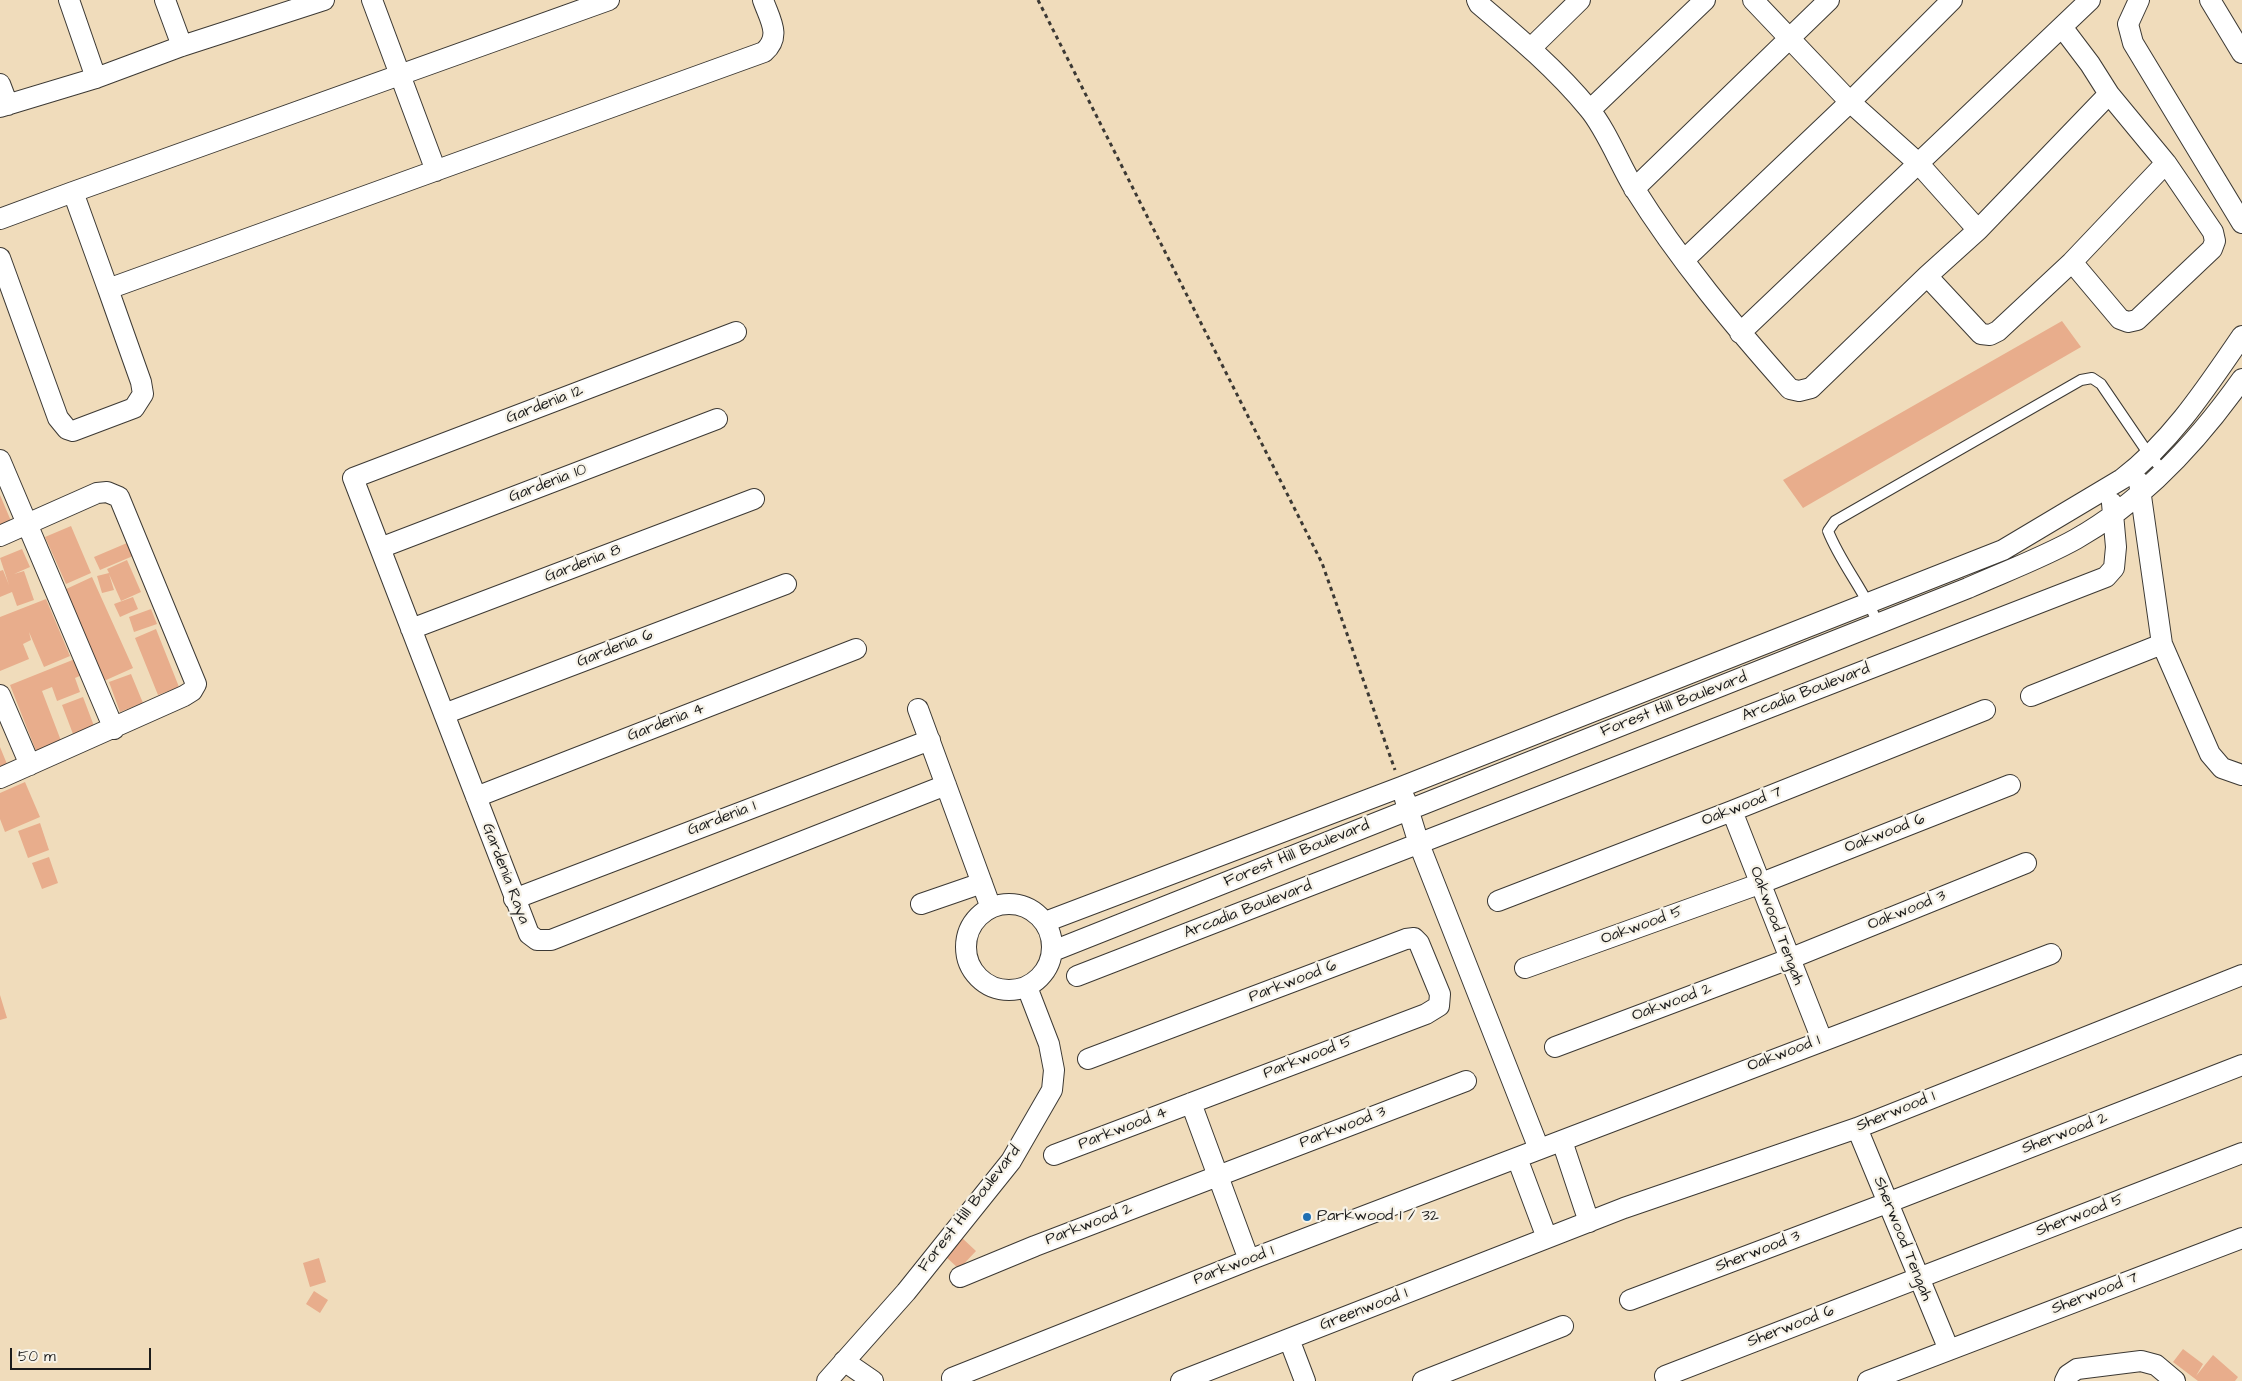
<!DOCTYPE html>
<html>
<head>
<meta charset="utf-8">
<style>
  body { margin:0 }
  #map { position:relative; width:2242px; height:1381px; overflow:hidden; background:#f0dcbb; font-family:"Architects Daughter",sans-serif }
  canvas { display:block }
  .scale { position:absolute; left:10px; top:1348px; width:141px; height:22px; box-sizing:border-box; border:2px solid #1c1c1c; border-top:0; padding-left:6px; font-size:15px; line-height:18px; white-space:nowrap; color:#1c1c1c; -webkit-text-stroke:4px #f7f3e8; paint-order:stroke }
</style>
</head>
<body>
<div id="map">
<canvas width="2242" height="1381"></canvas>
<div class="scale">50 m</div>
</div>
<script>
const g = document.querySelector('canvas').getContext('2d');
g.lineJoin = 'round';
function fill(path, color) { g.fillStyle = color; g.fill(path, 'evenodd'); }
function trace(path, color, width, dash) { g.strokeStyle = color; g.lineWidth = width; g.lineCap = dash ? 'butt' : 'round'; g.setLineDash(dash || []); g.stroke(path); }
function label(font, color, halo, rows, align = 'center') {
  g.font = font + ' "Architects Daughter",sans-serif'; g.lineWidth = 4.5; g.setLineDash([]); g.textBaseline = 'middle'; g.strokeStyle = halo; g.fillStyle = color; for (const [text, x, y, turn = 0] of rows) {
    g.save(); g.translate(x, y); g.rotate((+turn || 0) * Math.PI / 180); g.textAlign = isNaN(turn) ? turn : align; if (halo) g.strokeText(text, 0, 0); g.fillText(text, 0, 0); g.restore();
  }
}
const building = new Path2D(`
  M2062,321l19,26 -278,161 -20,-28z
  M0,495l11,26 -11,4z
  M71,526l20,47 -25,11 -21,-47z
  M127,543l6,13 -33,14 -6,-13z
  M22,549l8,18 -16,7 10,-3 10,29 -17,6 -5,-14 -12,5v-26l3,-1 6,15 -9,-27z
  M127,560l14,32 -20,9 -12,-27 5,16 -12,3 -5,-17 12,-3 -2,-4z
  M92,577l41,91 -29,13 -40,-91z
  M133,597l5,12 -18,8 -6,-13z
  M46,599l24,57 -26,11 -15,-35 2,8 -8,4 6,15 -29,12v-54z
  M151,609l6,15 -23,8 -5,-15z
  M156,629l23,58 -21,8 -23,-57z
  M75,659l7,16 -7,3 5,14 -23,9 -5,-14 -10,4 21,55 -25,10 -28,-71z
  M131,674l12,29 -23,9 -11,-30z
  M83,697l11,29 -21,8 -11,-29z
  M0,747l7,17 -7,3z
  M25,782l15,35 -35,15 -5,-13v-26z
  M40,823l9,27 -21,8 -10,-27z
  M49,857l9,26 -16,6 -10,-26z
  M0,995l7,23 -7,2z
  M961,1237l15,14 -17,18 -15,-14z
  M319,1258l7,24 -16,5 -7,-24z
  M314,1291l14,9 -8,13 -14,-9z
  M2183,1349l20,15 -7,12 17,-21 25,22 -3,4h-37l-25,-19z`);
const path = new Path2D(`
  M1038,0l284,563 73,207`);
const lane = new Path2D(`
  M1878,624c-13,-33 -37,-60 -50,-93l7,-10 246,-141 11,-2 9,6 49,72 14,15`);
const street = new Path2D(`
  M69,0l27,78
  M165,0l17,46
  M372,0l64,171
  M1477,0l2,4c39,33 78,66 110,105 17,20 31,56 45,79 45,72 100,138 156,201l9,2 12,-3 116,-112 54,58 9,1 8,-4 74,-69 48,57 8,3 9,-2 75,-71 3,-8 -2,-9 -47,-69 -57,-69 -19,-30 -28,-37
  M1753,0l97,102 68,61 60,67
  M2139,0l-11,24 5,19 109,180
  M2210,0l32,53
  M1531,48l49,-48
  M0,84l8,21
  M0,107l96,-29 86,-32 142,-46
  M1590,110l115,-110
  M1634,189l195,-189
  M73,192l536,-192
  M0,219l73,-27 35,97
  M0,258l58,160 9,11 6,2 61,-23 9,-14 -2,-12 -33,-93 656,-237c18,-16 6,-32 -1,-52
  M1684,260l166,-158 102,-102
  M2072,262l94,-99
  M1927,276l51,-46 131,-136
  M736,332l-383,146 176,456 8,6h14l395,-155
  M1740,333l350,-333
  M0,460l114,269
  M2139,482l23,162 48,110 12,14 20,7
  M0,536l97,-43 10,-1 12,5 77,187 -4,7 -8,5 -184,82
  M380,548l337,-129
  M411,629l343,-130
  M0,695l30,70
  M2031,696l131,-52
  M918,709l73,199
  M444,714l342,-130
  M476,797l380,-148
  M1405,799l14,45 120,305
  M1732,811l90,229
  M514,899l416,-159
  M1498,901l234,-90 253,-101
  M921,904l61,-21
  M966 947a43 43 0 1 1 86 0a43 43 0 1 1-86 0Z
  M1045,922l356,-135 602,-237 119,-71c50,-38 85,-92 120,-143
  M1053,951l915,-363c36,-16 74,-30 108,-49 67,-38 122,-98 166,-160
  M1525,968l234,-84 251,-99
  M1077,976l1029,-399 8,-9 2,-21 -4,-44
  M1555,1047l234,-88 237,-96
  M1191,1103l58,157
  M1857,1128l92,222
  M1562,1141l27,81
  M1054,1155l372,-141 13,-8 1,-12 -21,-51 -5,-5 -8,1 -318,120
  M1517,1158l30,80
  M960,1277l75,-31 431,-165
  M1630,1300l257,-97 355,-138
  M1289,1339l16,42
  M844,1361l29,20
  M1665,1376l577,-223
  M952,1378l297,-118 802,-306
  M827,1381l79,-89 105,-131 41,-71 2,-20 -5,-26 -22,-57
  M1181,1381l443,-173 233,-80 385,-153
  M1423,1381l140,-55
  M1868,1381l374,-143
  M2065,1381l3,-6 9,-6 64,-8 15,4 19,16`);
const markers = [
  [1307,1217,5,"#1f6fb2"]
];
const streetNames = [
  ["Gardenia 12",545,405,-21],
  ["Gardenia 10",548,484,-21],
  ["Gardenia 8",583,564,-21],
  ["Gardenia 6",615,649,-21],
  ["Arcadia Boulevard",1806,693,-21],
  ["Forest Hill Boulevard",1674,705,-21],
  ["Gardenia 4",666,723,-21],
  ["Oakwood 7",1742,807,-21],
  ["Gardenia 1",722,819,-21],
  ["Oakwood 6",1885,834,-21],
  ["Forest Hill Boulevard",1297,854,-22],
  ["Gardenia Raya",505,874,69],
  ["Arcadia Boulevard",1248,910,-21],
  ["Oakwood 3",1907,911,-22],
  ["Oakwood 5",1642,926,-20],
  ["Oakwood Tengah",1776,926,69],
  ["Parkwood 6",1293,982,-21],
  ["Oakwood 2",1672,1003,-20],
  ["Oakwood 1",1784,1054,-21],
  ["Parkwood 5",1308,1058,-21],
  ["Sherwood 1",1896,1112,-22],
  ["Parkwood 3",1343,1128,-21],
  ["Parkwood 4",1123,1129,-21],
  ["Sherwood 2",2065,1134,-21],
  ["Forest Hill Boulevard",970,1209,-52],
  ["Sherwood 5",2080,1216,-21],
  ["Parkwood 2",1089,1225,-21],
  ["Sherwood Tengah",1902,1239,68],
  ["Sherwood 3",1758,1252,-21],
  ["Parkwood 1",1234,1266,-21],
  ["Sherwood 7",2095,1294,-21],
  ["Greenwood 1",1364,1310,-21],
  ["Sherwood 6",1791,1327,-21]
];
const poiNames = [
  ["Parkwood 1 / 32",1317,1217]
];
fill(building, '#e8ad8c');
trace(lane, '#3c3934', 12);
trace(street, '#3c3934', 22);
trace(path, '#3c3934', 3, [4, 4]);
trace(lane, '#fff', 10);
trace(street, '#fff', 20);
for (const [x, y, r, color] of markers) { const dot = new Path2D(); dot.arc(x, y, r, 0, 2 * Math.PI); g.fillStyle = color; g.fill(dot); trace(dot, '#f7f3e8', 2); }
label('16px', '#1c1c1c', '#f7f3e8', streetNames);
label('16px', '#1c1c1c', '#f7f3e8', poiNames, 'left');
</script>
</body>
</html>
